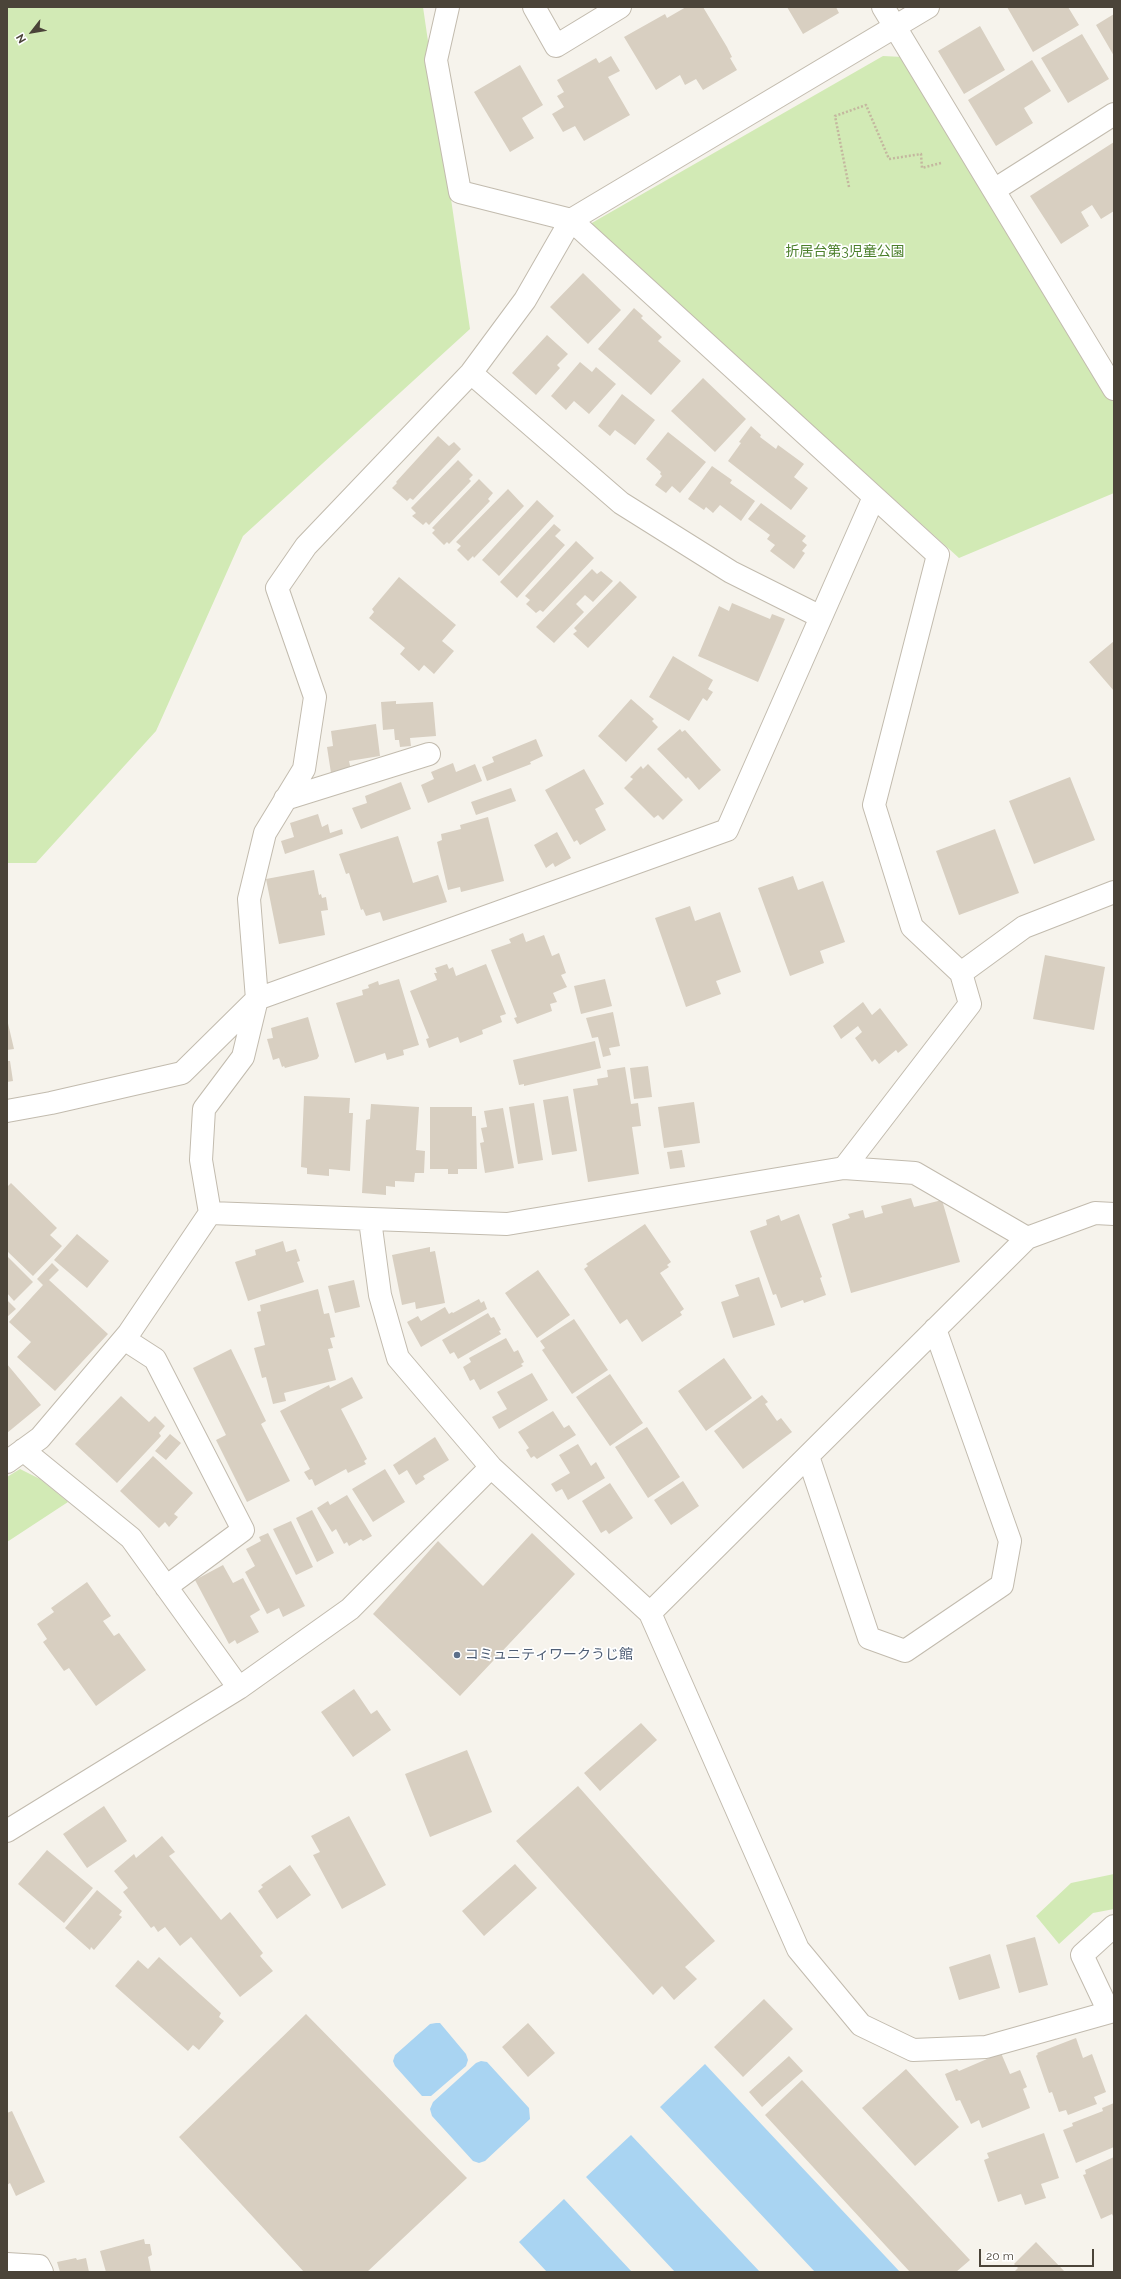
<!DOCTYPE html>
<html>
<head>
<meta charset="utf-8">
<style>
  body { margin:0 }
  #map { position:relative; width:1121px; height:2279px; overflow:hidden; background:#f6f3ec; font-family:Raleway,sans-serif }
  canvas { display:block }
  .frame { position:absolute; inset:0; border:8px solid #4b4439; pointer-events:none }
  .north { position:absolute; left:12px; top:12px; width:40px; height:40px; -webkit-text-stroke:3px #fff; paint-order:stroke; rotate:239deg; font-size:11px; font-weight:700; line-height:16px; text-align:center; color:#4b4439 }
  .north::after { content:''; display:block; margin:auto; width:14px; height:18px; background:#4b4439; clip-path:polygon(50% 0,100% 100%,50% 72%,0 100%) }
  .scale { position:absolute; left:979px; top:2249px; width:115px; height:18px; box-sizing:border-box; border:2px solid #4b4439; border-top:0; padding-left:5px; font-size:12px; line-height:14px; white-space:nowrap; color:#4b4439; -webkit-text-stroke:3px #fff; paint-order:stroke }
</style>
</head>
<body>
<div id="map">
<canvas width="1121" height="2279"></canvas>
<div class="frame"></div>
<div class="north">N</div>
<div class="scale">20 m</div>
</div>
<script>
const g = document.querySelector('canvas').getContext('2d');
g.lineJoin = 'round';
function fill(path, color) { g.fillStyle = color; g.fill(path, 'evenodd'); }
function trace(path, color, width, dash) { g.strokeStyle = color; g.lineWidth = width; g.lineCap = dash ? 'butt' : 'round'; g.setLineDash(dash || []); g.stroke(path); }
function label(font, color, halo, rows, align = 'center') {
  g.font = font + ' Raleway,"Noto Sans JP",sans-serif'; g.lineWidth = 3.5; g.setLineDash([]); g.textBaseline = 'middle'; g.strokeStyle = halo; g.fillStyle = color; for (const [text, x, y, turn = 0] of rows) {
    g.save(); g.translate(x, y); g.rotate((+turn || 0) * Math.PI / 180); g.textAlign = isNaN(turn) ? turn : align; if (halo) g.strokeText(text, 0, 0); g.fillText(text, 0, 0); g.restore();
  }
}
const green = new Path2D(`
  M7,7h416l47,322 -227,207 -87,195 -120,132h-29z
  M883,56l20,1 211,346v90l-155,65 -369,-334z
  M20,1469l20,10 28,23 -61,40v-65z
  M1114,1874v35l-21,4 -34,31 -23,-28 35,-33z`);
const water = new Path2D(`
  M436,2023h4l26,31 2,6 -2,6 -35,30h-9l-27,-30 -2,-5 2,-6 35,-31z
  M481,2061l6,1 42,46 1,11 -45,42 -6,2 -6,-2 -41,-45 -2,-7 3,-7 43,-39z
  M705,2064l195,208h-85l-155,-165z
  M631,2135l129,137h-85l-89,-95z
  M564,2199l68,73h-85l-28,-30z`);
const building = new Path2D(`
  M686,7h17l24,40 5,10 -2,1 7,12 -34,20 -7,-11 -11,6 -5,-10 -24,15 -32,-53 41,-23 2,4z
  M787,7h49l3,6 -36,21z
  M1007,7h61l11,18 -46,27z
  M1114,14v42l-18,-31z
  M980,26l25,44 -41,24 -26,-43z
  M1082,34l27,45 -41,24 -27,-45z
  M611,56l9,15 -12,6 22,38 -46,26 -9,-15 -12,6 -11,-18 12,-7 -7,-11 7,-4 -7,-12 39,-22 3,5z
  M1032,60l19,31 -27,17 9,15 -37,23 -28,-46z
  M520,65l23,40 -21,13 12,20 -24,14 -36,-60z
  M1114,142v69l-13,8 -9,-14 -11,7 8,14 -28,18 -31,-48z
  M583,273l38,37 -33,34 -38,-37z
  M634,308l9,8 -2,2 21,19 -4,4 23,20 -30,34 -53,-46z
  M547,335l21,19 -11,11 3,3 -24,27 -24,-22z
  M580,362l12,10 4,-5 20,17 -27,30 -15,-13 -8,9 -15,-14z
  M703,378l43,41 -31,33 -44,-41z
  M622,394l33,26 -20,25 -20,-15 -5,6 -12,-10z
  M751,426l10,9 -1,2 16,12 2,-4 26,19 -10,13 14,11 -17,22 -63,-49 13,-18 -2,-1z
  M668,432l38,30 -26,31 -8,-7 -6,7 -11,-8 7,-9 -2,-2 1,-2 -15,-13z
  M438,436l11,10 5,-4 7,7 -48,51 -3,-2 -3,3 -15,-13 5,-5 -1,-1z
  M458,460l15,15 -4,4 2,2 -42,44 -3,-3 -3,3 -11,-9 4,-3 -5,-5z
  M712,466l20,14 -2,3 25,18 -14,20 -21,-16 -7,8 -7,-6 -2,3 -16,-11z
  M479,479l14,14 -5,6 2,2 -41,43 -2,-2 -3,3 -12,-12 3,-3 -3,-2z
  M508,489l16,17 -50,52 -1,-2 -5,5 -11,-11 4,-4 -5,-4z
  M537,500l17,16 -55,60 -17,-16z
  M761,503l45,33 -4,5 5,4 -5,6 3,2 -11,16 -24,-18 5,-6 -8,-6 3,-4 -22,-16z
  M554,524l7,6 -6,6 10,9 -48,53 -17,-16z
  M576,541l18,17 -51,54 -3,-2 -4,3 -10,-9 4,-4 -5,-4z
  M592,569l5,5 4,-3 12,10 -20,21 -8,-7 -9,9 8,8 -30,31 -18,-16z
  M399,577l57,48 -14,16 12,10 -20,23 -10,-9 -5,6 -19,-17 5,-6 -36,-30 5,-6 -2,-3z
  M620,581l17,16 -49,51 -15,-14 4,-3 -3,-3z
  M732,603l38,16 2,-5 13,5 -27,63 -60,-26 21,-50 10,5z
  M1114,641v50l-25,-29z
  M673,656l40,24 -5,9 5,3 -6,9 -4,-3 -14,23 -40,-24z
  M631,699l23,20 -2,2 6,6 -32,35 -28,-26z
  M396,701v3l37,-2 3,34 -26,2 1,8 -11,1 -1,-7h-4l-1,-11 -11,1 -2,-28z
  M376,724l4,32 -31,5 2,9 -20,3 -4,-26 6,-1 -2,-15z
  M680,729l2,3 3,-2 36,40 -22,20 -11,-13 -2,2 -29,-30z
  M536,739l7,17 -13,6 1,2 -44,17 -5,-14 12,-5 -2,-5z
  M453,763l3,9 19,-8 7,17 -54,22 -7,-18 13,-6 -3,-7z
  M648,764l35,36 -20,20 -5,-5 -4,3 -30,-30 9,-9 -3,-2 11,-11 2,3z
  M584,769l20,35 -9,5 11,21 -26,15 -3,-5 -3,2 -29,-52z
  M1070,777l25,63 -61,24 -25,-63z
  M401,782l10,27 -50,20 -9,-21 15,-5 -2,-7z
  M511,788l5,13 -40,14 -5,-13z
  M318,814l4,13 6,-3 2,9 12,-4 1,5 -58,20 -4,-13 13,-4 -4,-14z
  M488,817l16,64 -43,11 -1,-5 -12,3 -11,-48 5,-2 -1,-6 20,-5 -1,-4z
  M995,829l24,64 -60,22 -23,-64z
  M557,832l14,26 -16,9 -2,-4 -7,5 -12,-23z
  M398,836l15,47 25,-8 9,27 -64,19 -3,-9 -14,4 -3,-7 -2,1 -12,-37 -3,1 -7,-20z
  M314,870l5,25 2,-1 1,4 4,-1 2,13 -7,1 4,24 -46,9 -13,-65z
  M793,876l5,14 25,-9 22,61 -25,9 4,12 -34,13 -32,-88z
  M690,906l5,15 25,-9 21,60 -25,9 5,13 -35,13 -31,-89z
  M523,933l3,9 18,-7 8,21 7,-3 7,20 -5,2 6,12 -14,6 4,9 -7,2 2,7 -35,13 -3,-6 3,-1 -26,-67 20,-7 -2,-4z
  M1045,955l60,12 -11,63 -61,-11z
  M447,964l2,5 4,-2 3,9 30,-12 20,50 -6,2 2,6 -20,8 1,4 -23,9 -2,-6 -29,11 -3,-9 3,-1 -19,-47 27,-11 -3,-7h3l-2,-5z
  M399,979l20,66 -16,5 1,5 -17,5 -2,-7 -30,10 -19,-60 27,-8 -1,-5 7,-2 -1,-3 10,-4 1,4z
  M605,979l7,27 -31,8 -7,-28z
  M863,1002l9,13 8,-7 28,37 -10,8 -2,-3 -17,14 -4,-5 -3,3 -17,-24 7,-6 -4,-6 -17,13 -8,-13z
  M613,1012l7,34 -11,2 2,7 -8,2 -5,-20 -6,1 -6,-20z
  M308,1017l11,39 -2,3 -32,9 -1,-2 -2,1 -3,-9 -6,2 -6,-21 6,-1 -2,-10z
  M7,1019l7,30 -7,1z
  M595,1041l6,27 -77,18v-2l-5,1 -6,-25z
  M7,1061h3l3,20 -6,1z
  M648,1066l4,31 -18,2 -4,-31z
  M625,1067l6,37 7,-1 3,23 -9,1 7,47 -51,8 -15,-93 25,-4 -1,-6 11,-2 -1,-7z
  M304,1096l46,2 -1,15h4l-3,58 -21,-2v7l-22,-2v-6l-6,-1z
  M568,1096l9,55 -25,4 -9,-55z
  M694,1102l6,41 -36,5 -6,-41z
  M534,1103l9,57 -25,4 -9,-57z
  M371,1104l48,3 -3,43 9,1 -1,22h-9l-1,9 -19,-1v6l-9,-1v9l-24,-2 4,-73 4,-1z
  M430,1107h42v9h4l1,53h-19v5h-10v-5h-18z
  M503,1108l11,60 -29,5 -5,-30 4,-1 -3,-14 6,-1 -3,-16z
  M682,1150l3,17 -15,2 -3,-17z
  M11,1183l46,45 -7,7 12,11 -29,30 -26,-25v-64z
  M911,1198l3,9 28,-7 18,62 -109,31 -19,-69 18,-6 -2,-4 15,-4 2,8 18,-5 -2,-7z
  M799,1214l23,63 -2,1 6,17 -22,8 -1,-3 -22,8 -5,-14 -3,1 -23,-64 17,-6 -1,-5 13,-5 2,6z
  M645,1224l26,38 -4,3 2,2 -9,6 24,36 -4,3 2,3 -40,27 -15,-23 -7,5 -36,-55 4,-3 -2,-2z
  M77,1234l32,27 -22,27 -33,-28z
  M283,1241l3,11 10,-3 4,12 -3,1 7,20 -56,19 -13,-39 21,-7 -1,-5z
  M430,1247v5l5,-1 10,52 -29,6 -1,-7 -13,3 -10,-50z
  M7,1256l26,26 -19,19 -7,-8z
  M52,1263l7,7 -10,10 59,54 -53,57 -38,-34 14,-15 -22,-20 34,-37 -6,-6z
  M538,1270l32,45 -33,23 -32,-45z
  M759,1277l16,48 -42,13 -12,-36 18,-6 -4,-11z
  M354,1280l6,27 -25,6 -7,-27z
  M318,1289l6,25 5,-1 6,24 -5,1 3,10 -5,1 8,31 -52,13 2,8 -13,3 -7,-27 -4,1 -8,-30 11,-3 -8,-33 4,-1 -1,-6z
  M479,1299l2,4 3,-2 3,8 -66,38 -14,-25 11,-6 3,5 24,-14 4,7 3,-2 1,1z
  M7,1300l9,9 -9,8z
  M488,1313l3,5 3,-1 7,13 -2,1 2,3 -43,25 -4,-7 -4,2 -8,-14z
  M574,1319l34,51 -36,24 -30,-44 3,-2 -5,-7z
  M506,1338l8,14 4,-2 6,12 -3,2 2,2 -43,24 -6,-11 -4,2 -7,-14 8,-5 -2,-4z
  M231,1349l35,72 -5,3 29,57 -43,21 -31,-62 10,-5 -33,-67z
  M724,1358l28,40 -46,33 -28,-40z
  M7,1364l34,41 -34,28z
  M532,1373l16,27 -49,29 -7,-12 15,-8 -10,-17z
  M610,1374l33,49 -33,23 -34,-49z
  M352,1377l11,21 -22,11 26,50 -3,2 2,3 -18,9 -2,-4 -31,17 -3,-7 -3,1 -5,-8 6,-3 -30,-58 49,-26 1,3z
  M762,1395l6,7 -3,2 12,17 4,-3 11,14 -49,37 -29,-38z
  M121,1396l28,26 6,-6 10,10 -6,7 2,3 -44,47 -42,-39z
  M553,1411l11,17 5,-3 7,10 -39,24 -3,-3 -3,2 -5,-8 3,-2 -11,-16z
  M647,1427l33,50 -32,21 -33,-51z
  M170,1434l11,9 -15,17 -11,-9z
  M435,1437l14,23 -26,16 2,3 -9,6 -9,-15 -8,5 -6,-10z
  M578,1444l13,22 5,-4 9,16 -37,22 -6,-11 -6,3 -5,-8 19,-11 -11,-18z
  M153,1456l40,37 -19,21 4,3 -9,10 -4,-5 -6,6 -39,-37z
  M385,1469l20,33 -32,20 -21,-33z
  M683,1481l16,25 -28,19 -17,-25z
  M610,1483l23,35 -24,16 -3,-4 -5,3 -19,-32z
  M347,1495l25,41 -9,5 -2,-2 -12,7 -2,-4 -3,2 -8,-15 -4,3 -15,-24 11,-7 2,4z
  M312,1510l22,43 -17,9 -21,-44z
  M291,1521l22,46 -17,8 -23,-46z
  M268,1533l37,73 -22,11 -4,-9 -12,6 -22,-42 10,-6 -9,-17 15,-8 -2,-4z
  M532,1533l43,41 -115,122 -87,-82 65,-73 45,45z
  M223,1565l10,18 10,-5 17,32 -10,6 9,16 -22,12 -2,-4 -6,4 -34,-64z
  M87,1582l24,34 -8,5 11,15 5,-3 27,37 -50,36 -27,-38 -5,3 -21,-29 4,-3 -10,-15 17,-12 -3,-4z
  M354,1689l17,25 6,-4 14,20 -38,27 -32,-45z
  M641,1723l16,17 -57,51 -16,-18z
  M467,1750l25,62 -62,25 -25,-63z
  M578,1786l137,155 -30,26 12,12 -23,21 -12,-14 -9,9 -137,-154z
  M104,1806l23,35 -40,27 -24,-34z
  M349,1816l37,69 -44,24 -29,-54 7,-3 -9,-16z
  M162,1836l13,16 -6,4 52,64 9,-8 33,41 -3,3 13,15 -33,26 -49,-60 -11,9 -15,-19 -7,5 -4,-6 -3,2 -28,-36 5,-4 -14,-17 20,-17 2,4z
  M47,1850l46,38 -29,35 -46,-39z
  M515,1864l22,24 -53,48 -22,-25z
  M290,1865l21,30 -34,24 -19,-28 5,-4 -2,-2z
  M97,1890l25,21 -3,4 3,2 -28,33 -3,-3 -1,3 -25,-22z
  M1035,1937l13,48 -29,8 -13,-48z
  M990,1954l10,34 -41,12 -10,-33z
  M159,1957l62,56 -2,4 5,4 -25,29 -6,-5 -5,6 -73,-65 23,-26 10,9z
  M764,1999l29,30 -50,48 -29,-30z
  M306,2014l161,164 -100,94h-63l-125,-135z
  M528,2023l27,30 -27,24 -26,-30z
  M1076,2038l7,20 9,-4 14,38 -12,5 3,7 -29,11 -2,-5 -7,2 -7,-20 -3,1 -13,-37 2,-2 -1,-1z
  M1001,2053l9,21 10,-4 7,17 -4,2 7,19 -48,20 -3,-8 -8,4 -11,-24 -4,1 -11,-27 12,-5 2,2z
  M789,2056l14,15 -41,36 -13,-15z
  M906,2069l53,58 -44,39 -53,-58z
  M802,2080l168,180 -14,12h-46l-145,-157z
  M1114,2103v44l-38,16 -13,-33 10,-4 -1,-3 31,-12 -1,-3z
  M12,2111l33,71 -29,14 -6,-13 -3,2v-72z
  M1044,2133l15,45 -18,6 5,14 -21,7 -4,-11 -23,8 -14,-42 5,-2 -2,-5z
  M1114,2157v61l-2,-4 -11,5 -18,-44 3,-1 -1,-4z
  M144,2239l1,5h5l2,11 -4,2 3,15h-45l-6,-21z
  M1036,2242l29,30h-51l4,-4 -4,-4z
  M76,2258l1,2 9,-2 3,14h-29l-3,-10z`);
const path = new Path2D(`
  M849,187l-14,-71 31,-11 23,54 32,-5 1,14 19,-5`);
const minor = new Path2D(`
  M448,7l-12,53 24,132 111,28 367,335 -64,250 38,122 49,46 9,31 -126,164
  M534,7l22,39 64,-39
  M883,7l231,382
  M994,190l120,-76
  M471,373l150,130 110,69 90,45
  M285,799l144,-45
  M961,973l63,-46 90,-35
  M7,1111l44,-8 131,-30 75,-74 -8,-100 16,-66 39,-64 11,-72 -38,-109 29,-42 165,-173 54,-73 46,-80 357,-213
  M210,1213l-9,-53 3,-51 39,-52 14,-58 470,-169 147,-333
  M370,1220l10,75 18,63 93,109 159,146 148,336 63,76 52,25 73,-3 128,-36
  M124,1339l31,20 88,171 -77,57
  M23,1450l108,88 108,150
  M808,1456l61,182 36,13 97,-66 8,-44 -75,-212
  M7,1462l33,-24 89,-105 81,-120 297,11 337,-56 71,5 112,65 68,-25 19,1
  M650,1613l377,-375
  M7,1831l232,-143 111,-79 141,-142
  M1109,2012l-27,-57 32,-29
  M7,2264l32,2 3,6`);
const markers = [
  [457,1655,4,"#5c6f8a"]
];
const parkNames = [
  ["折居台第3児童公園",845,252]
];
const serviceNames = [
  ["コミュニティワークうじ館",465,1655]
];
fill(green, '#d2eab5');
fill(water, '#a9d4f2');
fill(building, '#d8cfc1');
trace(minor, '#c2bbae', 24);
trace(path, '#c4b79f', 2.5, [2, 2]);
trace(minor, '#fff', 22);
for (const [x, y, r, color] of markers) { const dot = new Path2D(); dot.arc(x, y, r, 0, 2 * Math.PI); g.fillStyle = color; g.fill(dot); trace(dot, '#fff', 1.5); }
label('14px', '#4a7f2a', '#fff', parkNames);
label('14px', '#4e5e75', '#fff', serviceNames, 'left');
</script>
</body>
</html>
